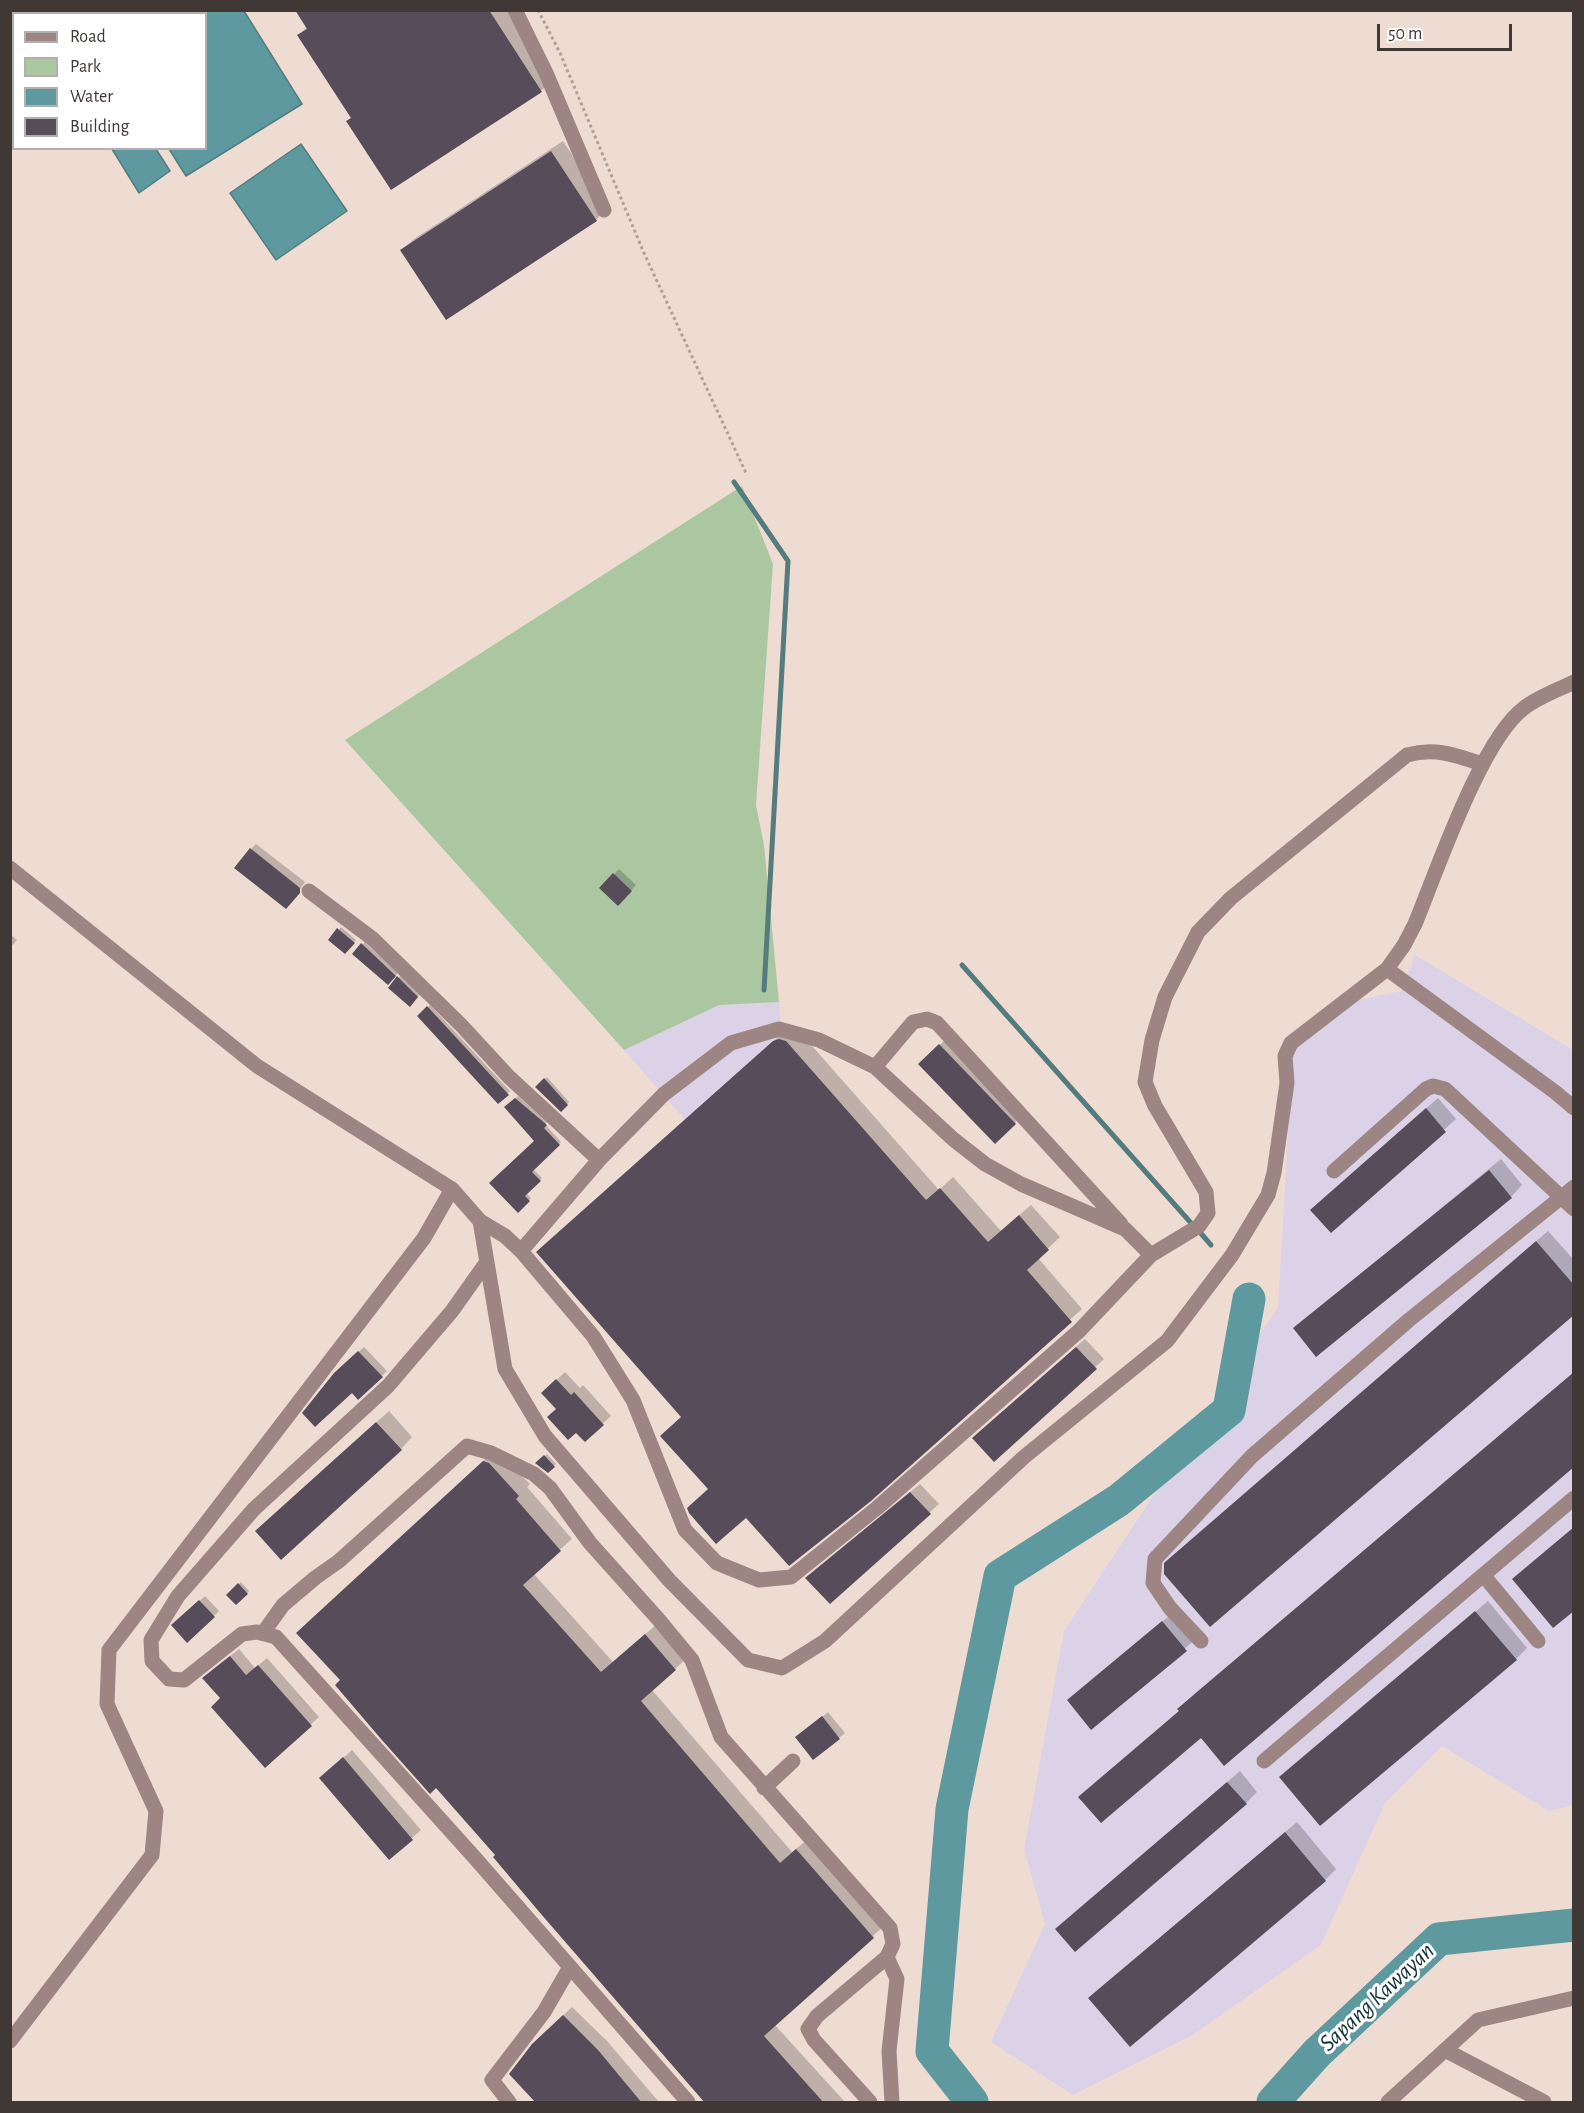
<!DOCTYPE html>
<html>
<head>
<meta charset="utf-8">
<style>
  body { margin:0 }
  #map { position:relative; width:1584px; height:2113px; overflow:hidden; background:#eedcd3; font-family:"Alegreya Sans",sans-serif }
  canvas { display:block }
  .frame { position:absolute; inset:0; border:12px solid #3f3835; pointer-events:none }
  .legend { position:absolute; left:12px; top:12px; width:195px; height:138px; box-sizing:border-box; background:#fff; border:2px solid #b2afae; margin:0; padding:8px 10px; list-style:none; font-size:18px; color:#3f3835 }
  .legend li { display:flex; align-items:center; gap:12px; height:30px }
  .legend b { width:30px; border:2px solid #b2afae }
  .scale { position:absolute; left:1377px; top:24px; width:135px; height:27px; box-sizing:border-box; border:3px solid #3f3835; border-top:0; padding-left:8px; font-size:18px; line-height:21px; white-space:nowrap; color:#3f3835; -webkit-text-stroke:4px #fff; paint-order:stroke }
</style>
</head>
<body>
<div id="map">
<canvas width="1584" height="2113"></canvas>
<div class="frame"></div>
<ul class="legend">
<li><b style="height:8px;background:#9d8584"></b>Road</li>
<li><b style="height:16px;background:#aac7a2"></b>Park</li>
<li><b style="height:16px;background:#5d999e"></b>Water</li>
<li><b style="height:16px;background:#574d5a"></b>Building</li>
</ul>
<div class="scale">50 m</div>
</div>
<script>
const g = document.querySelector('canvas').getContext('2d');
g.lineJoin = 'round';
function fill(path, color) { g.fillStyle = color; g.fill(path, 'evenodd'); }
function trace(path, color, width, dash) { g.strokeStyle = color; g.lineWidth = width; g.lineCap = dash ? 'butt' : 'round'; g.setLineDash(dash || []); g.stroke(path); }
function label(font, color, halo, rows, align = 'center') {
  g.font = font + ' "Alegreya Sans",sans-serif'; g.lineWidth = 6; g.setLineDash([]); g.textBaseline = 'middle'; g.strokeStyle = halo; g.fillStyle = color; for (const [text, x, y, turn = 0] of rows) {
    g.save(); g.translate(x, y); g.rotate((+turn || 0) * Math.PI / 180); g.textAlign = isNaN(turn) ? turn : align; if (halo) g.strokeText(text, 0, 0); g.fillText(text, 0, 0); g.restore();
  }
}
const industrial = new Path2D(`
  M1415,955l158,95v755l-24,6 -107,-65 -57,57 -64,142 -130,91 -118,59 -82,-53 54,-118 -21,-75 40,-218 214,-324 15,-259 65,-48 43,-9z
  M779,1002l20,248 -175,-200 95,-45z`);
const green = new Path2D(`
  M742,486l31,78 -17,241 8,40 15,157 -60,3 -95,45 -279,-310z`);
const water = new Path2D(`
  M203,10l41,1 58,93 -116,72 -17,-27 37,-1v-134l-8,-1z
  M301,144l46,67 -71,49 -46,-67z
  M112,149h44l14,22 -31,22z`);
const shadow = new Path2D(`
  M297,10h211l45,69 -12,12 -149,97 -44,-67 4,-4 -53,-82 8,-8z
  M563,141l44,67 -11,12 -194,30 12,-11z
  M256,844l49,38 -14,20 -40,-53z
  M619,869l17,16 -18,19 -17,-16z
  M341,927l15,13 -11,12 -15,-12z
  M10,934l7,6 -7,8z
  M365,942l33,31 -10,10 -34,-29z
  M404,972l19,19 -7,8 -26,-12z
  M430,1005l80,86 -12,11 -79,-86z
  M786,1030h12l141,160 14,-13 48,54 30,-26 29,32 -22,21 44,51 -212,190 -124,16 -37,-26 -26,-73 -134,-175z
  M948,1037l75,78 -28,27 -75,-78z
  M547,1077l22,25 -8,8 -24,-23z
  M518,1096l29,26 -2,2 16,18 -28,27 9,9 -16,15 5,5 -13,13 18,-70 -30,-34z
  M1438,1098l18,21 -125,112 -7,-33z
  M1501,1159l21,26 -11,12 -216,131z
  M1548,1231l26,29v53l-396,239z
  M1085,1339l19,20 -109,101 -13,-30z
  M364,1347l23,24 -29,27 -23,-24z
  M565,1372l15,16 3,-3 28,31 -26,24 -42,-47z
  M1574,1372v93l-373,271 -121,61 100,-87 10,-12z
  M389,1411l23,26 -11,12 -133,71z
  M495,1450l35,34 -3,3 45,52 -39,34 80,89 44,-38 30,34 -35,32 140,162 16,-13 76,87 -110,98 71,78h-130l-373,-422 -33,-59z
  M547,1454l9,10 -8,7 -11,-8z
  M920,1484l19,20 -109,98 -15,-32z
  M241,1582l8,9 -13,12 -8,-8z
  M205,1596l14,15 -32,30 -14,-15z
  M1488,1601l39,47 -11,11 -235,118z
  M1175,1611l22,27 -106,90 -22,-28z
  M239,1649l16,19 12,-10 52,59 -54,49 -43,-68 -10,-28z
  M828,1712l17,21 -31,25 -11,-26z
  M352,1750l69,80 -31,28 -60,-88z
  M1240,1771l17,21 -11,11 -189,126z
  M1297,1822l39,47 -11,11 -223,107z
  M572,2007l35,34 52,61h-122l-4,-57z`);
const stream = new Path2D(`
  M734,482l54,79 -24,429
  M962,965l229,258
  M1198,1230l13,15`);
const river = new Path2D(`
  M972,2102l-40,-51 20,-242 48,-233 119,-76 110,-90 20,-111
  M1273,2102l44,-49 122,-114 135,-14`);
const building = new Path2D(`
  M295,10h194l53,82 -151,98 -45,-69 5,-3 -54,-83 10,-6z
  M551,151l46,70 -151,99 -46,-70z
  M250,848l50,40v5l-14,16 -52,-41z
  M613,873l19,18 -14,15 -19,-18z
  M337,928l18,15 -10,11 -17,-14z
  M361,943l35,33 -8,9 -36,-31z
  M397,976l21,21 -8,10 -22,-19z
  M427,1006l82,89 -11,9 -81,-88z
  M779,1039l7,2 140,159 14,-12 48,54 31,-27 30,35 -22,20 45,52 -201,179 -82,65 -43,-48 -30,26 -27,-31 -2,-5 21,-19 -48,-53 21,-19 -145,-165 237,-211z
  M939,1044l77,80 -21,20 -77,-80z
  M544,1078l24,27 -7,7 -26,-25z
  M515,1098l32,27 -3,3 16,17 -28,27 9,9 -16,15 5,5 -12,12 -29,-30 45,-42 -30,-34z
  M1426,1108l20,24 -115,101 -21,-23z
  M1489,1170l23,28 -196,159 -23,-29z
  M1536,1241l38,44v30l-364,312 -46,-53v-11z
  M1076,1347l21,22 -103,93 -22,-24z
  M358,1351l25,26 -25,23 -6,-7 -37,34 -13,-14 32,-40z
  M1574,1372v95l-350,299 -23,-28 -100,85 -23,-26 101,-86 -2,-2z
  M556,1379l15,16 3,-3 30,33 -19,17 -9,-9 -8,7 -21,-23 9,-8 -15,-16z
  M376,1422l26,28 -121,110 -26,-29z
  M544,1455l11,12 -7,6 -13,-10z
  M483,1461l6,2 30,33 -3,3 45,52 -38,34 78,87 44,-38 31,36 -35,31 139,162 16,-14 78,89 -110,98 60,67h-119l-164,-189 -48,-57 2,-2 -59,-67 -6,6 -49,-55 -46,-54 5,-5 -44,-47z
  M910,1492l21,22 -101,90 -25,-26z
  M1574,1527v84l-21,17 -41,-49z
  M238,1583l10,11 -12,11 -10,-10z
  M199,1600l16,17 -28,26 -16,-18z
  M1475,1611l42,49 -197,166 -41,-49z
  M1162,1621l25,30 -96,79 -24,-30z
  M230,1656l16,19 12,-10 54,61 -47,42 -54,-61 9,-9 -18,-20z
  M822,1716l18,23 -27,21 -18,-23z
  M343,1757l70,83 -24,20 -70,-82z
  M1227,1782l20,22 -172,148 -20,-23z
  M1285,1832l41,49 -196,166 -42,-49z
  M563,2015l35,35 44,53h-106l-27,-29 23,-30z`);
const path = new Path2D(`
  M538,10l22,43 84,200 102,220`);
const minor = new Path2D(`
  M515,10l31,63 58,137
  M77,14l4,-4
  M10,58l4,-2
  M10,868l247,198 195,123 28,32 25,148 40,67 124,144 79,80 34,8 43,-27 199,-184 143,-116 65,-86 36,-60 6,-22 13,-90 -2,-27 6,-13 96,-74 17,-24 11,-21c22,-53 66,-184 109,-216 14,-11 34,-18 50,-26
  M309,891l64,48 88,86 48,52 90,83
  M1387,969l168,123 19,16
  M875,1067l38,-45 14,-3 10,4 184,201
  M1334,1171l92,-82 7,-3 12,3 129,120
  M480,1221l25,15 16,15 72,85 40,64 52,130 32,33 42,17 32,-3 86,-69 202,-177 72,-76 48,-29 9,-13 -2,-21 -51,-86 -10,-24 7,-42 13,-43 33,-65 33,-34 176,-143c28,-8 48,0 75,9
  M521,1251l78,-91 65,-66 67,-51 48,-14 40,11 56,27 78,72 32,25 36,20 104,45 26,26
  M486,1263l-34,48 -64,75 -134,123 -76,87 -27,44 1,21 17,18 15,1 58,-46 15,-2 19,5 199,221 213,244
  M1484,1576l54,65
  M263,1633l20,-28 32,-27 24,-17 128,-115 24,7 43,21 16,14 40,55 69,77 33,40 29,77 169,191 3,16 -6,13 -70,59 -9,13 6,11 56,62
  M1201,1641l-31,-33 -17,-25 2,-24 97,-103 157,-136 165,-133
  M1264,1761l310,-263
  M764,1788l29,-27
  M887,1957l10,22 -8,72 3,51
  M10,2041l142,-186 4,-44 -49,-107 2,-54 315,-412 28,-49
  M1445,2050l99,52
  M509,2102l-17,-22 52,-68 26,-45
  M1388,2102l90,-82 96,-22`);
const waterNames = [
  ["Sapang Kawayan",1377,1997,-43]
];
fill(industrial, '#dbd2e7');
fill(green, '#aac7a2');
fill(water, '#5d999e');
trace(water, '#547c7e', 1.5);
fill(shadow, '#0003');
trace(stream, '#547c7e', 5);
trace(river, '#5d999e', 33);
fill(building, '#574d5a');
trace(path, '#afa19a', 3, [3, 3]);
trace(minor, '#9d8584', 15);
label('italic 24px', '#123134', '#fff', waterNames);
</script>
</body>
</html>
